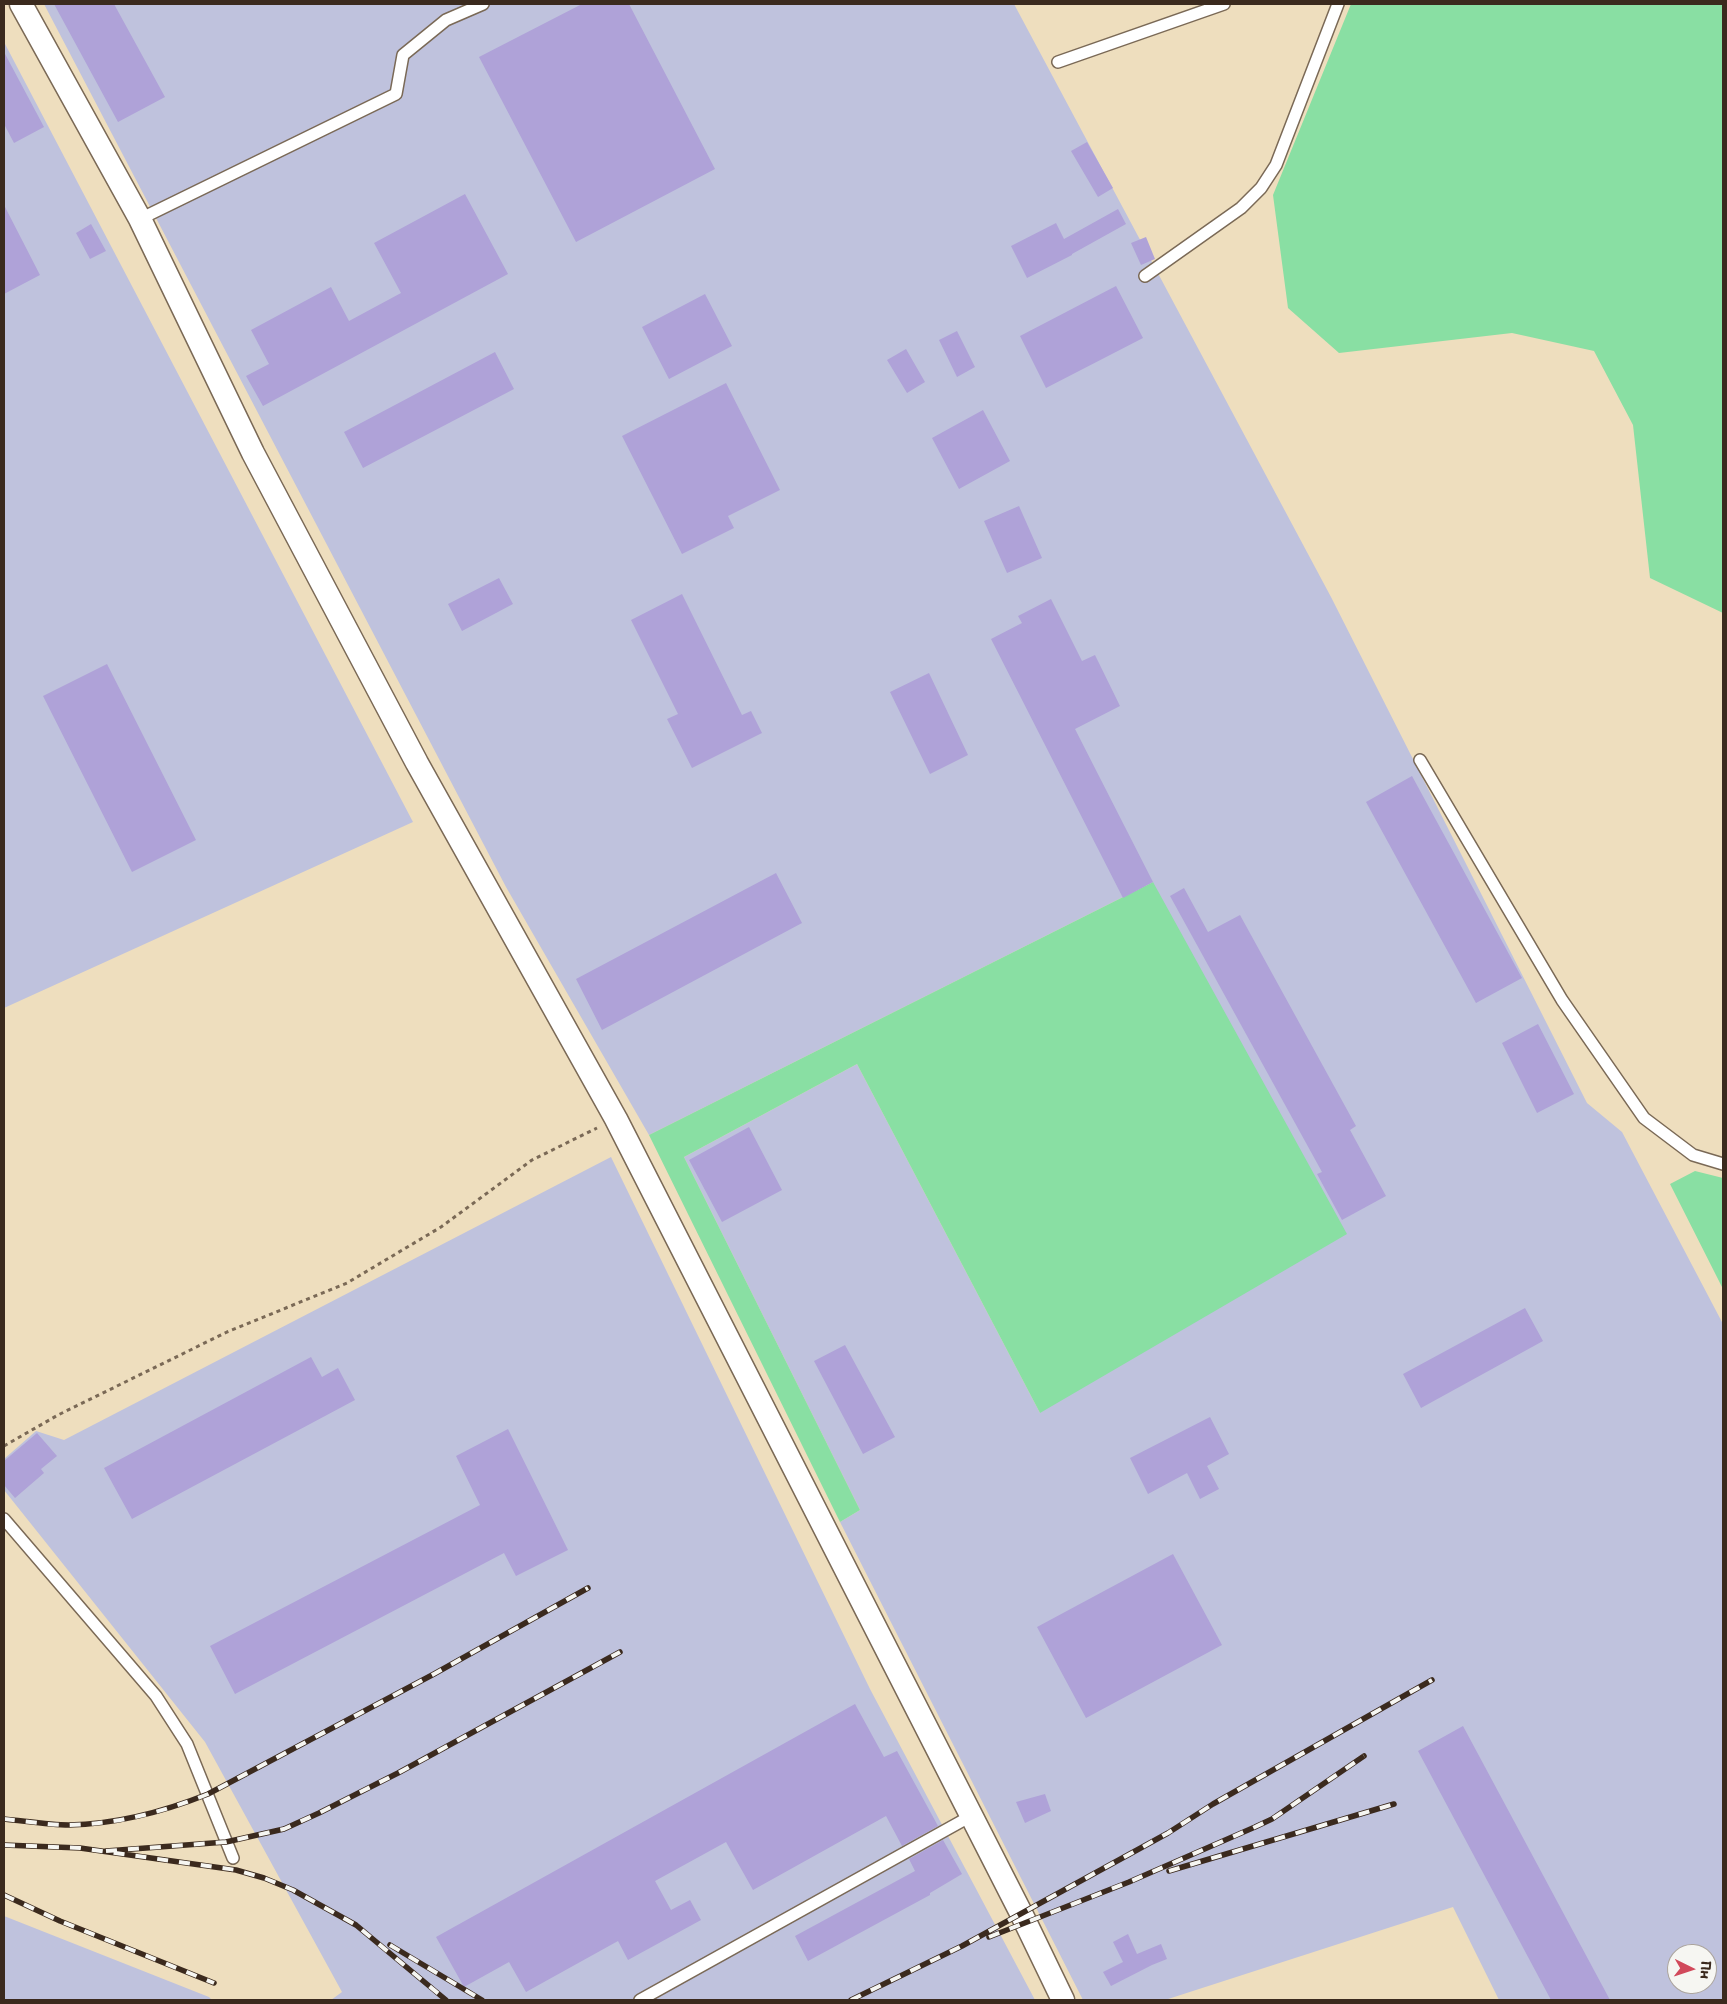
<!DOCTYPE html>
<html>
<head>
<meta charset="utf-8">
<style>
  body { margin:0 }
  #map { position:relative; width:1727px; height:2004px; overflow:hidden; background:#eedebe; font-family:"Shantell Sans",sans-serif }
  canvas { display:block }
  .frame { position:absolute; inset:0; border:5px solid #3b2a1e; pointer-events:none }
  .north { position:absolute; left:1667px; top:1944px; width:50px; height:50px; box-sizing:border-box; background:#f6f6f2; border:1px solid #aba49d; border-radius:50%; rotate:94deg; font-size:14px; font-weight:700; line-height:20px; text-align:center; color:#3b2a1e }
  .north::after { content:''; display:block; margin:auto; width:18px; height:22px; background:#d1495b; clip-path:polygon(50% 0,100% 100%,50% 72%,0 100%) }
</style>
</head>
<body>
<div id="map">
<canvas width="1727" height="2004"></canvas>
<div class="frame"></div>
<div class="north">Пн</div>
</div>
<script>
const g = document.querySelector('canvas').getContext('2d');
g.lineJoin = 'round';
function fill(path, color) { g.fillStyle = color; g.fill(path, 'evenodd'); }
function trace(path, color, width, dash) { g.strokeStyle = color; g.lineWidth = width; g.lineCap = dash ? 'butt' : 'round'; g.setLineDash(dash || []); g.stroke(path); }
const industrial = new Path2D(`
  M44,4h970l317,593 256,506 35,29 101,192v676h-224l-46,-93 -288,93h-82l-243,-478 20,-12 -176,-353 173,-93 183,349 113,-531 -504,253 -143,-248zM1677,1954h30v30h-30z
  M4,42l409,780 -409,186z
  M611,1157l259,532 165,311h-704l11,-8 -137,-250 -201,-252v-31l32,-28 28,9z
  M4,1916l205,81 3,3h-208z`);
const green = new Path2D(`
  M1351,4h372v609l-73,-35 -17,-153 -39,-74 -82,-18 -173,20 -51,-45 -15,-113z
  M1153,882l194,352 -307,179 -183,-349 -173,93 176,353 -20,12 -191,-387z
  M1695,1171l28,7v111l-53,-105z`);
const building = new Path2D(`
  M54,4h60l51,93 -47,25z
  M582,4h47l86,165 -139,73 -97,-185z
  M4,52l40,75 -30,16 -10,-19z
  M1087,142l26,46 -15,9 -27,-46z
  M465,194l43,80 -245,132 -17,-30 23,-12 -18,-34 80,-43 18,34 52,-28 -27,-50z
  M4,205l36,70 -36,19z
  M1118,209l8,15 -54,30v1l-45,23 -16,-32 45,-23 8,16z
  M91,224l15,27 -16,8 -14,-26z
  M1146,237l9,22 -14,6 -10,-22z
  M1116,286l27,52 -97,50 -26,-52z
  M705,294l27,52 -63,33 -27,-52z
  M957,331l18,36 -18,10 -18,-37z
  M906,349l19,33 -18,11 -20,-33z
  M495,352l19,37 -151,79 -19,-36z
  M726,383l54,107 -52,26 6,12 -52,26 -60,-118z
  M983,410l27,51 -51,28 -27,-51z
  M1019,506l23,52 -35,15 -23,-52z
  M499,578l14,26 -51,27 -14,-27z
  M682,594l60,121 9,-4 11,22 -70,35 -25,-49 11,-5 -47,-94z
  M1051,599l31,62 13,-6 25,51 -45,23 78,153 -30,16 -132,-259 31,-16 -4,-7z
  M107,664l89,176 -64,32 -89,-176z
  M929,673l39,82 -38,19 -40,-82z
  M1412,776l110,202 -46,25 -110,-201z
  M776,873l26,50 -200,107 -26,-51z
  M1184,888l24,44 32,-17 116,211 -6,4 36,66 -44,24 -25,-46 5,-2 -152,-276z
  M1538,1024l36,70 -37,19 -35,-70z
  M749,1127l33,63 -60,32 -33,-62z
  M1525,1308l18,33 -122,67 -18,-34z
  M845,1345l50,92 -32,17 -49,-93z
  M311,1357l11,20 16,-9 17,32 -223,119 -28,-51z
  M1210,1417l19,37 -22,12 12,23 -19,10 -13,-26 -39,21 -18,-36z
  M508,1429l60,121 -52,26 -12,-23 -269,141 -25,-48 270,-141 -24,-49z
  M37,1433l20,23 -16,13 3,4 -29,25 -11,-13v-24z
  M1173,1554l49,91 -136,73 -49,-91z
  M855,1704l29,53 13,-6 41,75 -36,20 -16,-30 -133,74 -27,-48 -71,39 16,29 19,-10 11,20 -73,40 -10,-19 -92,51 -17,-30 -45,25 -28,-50z
  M1463,1726l147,274h-59l-133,-249z
  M1045,1794l6,17 -26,12 -9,-21z
  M943,1840l19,34 -32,19v2l-122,66 -13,-25 120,-65 -6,-12z
  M1128,1934l9,20 24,-10 6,15 -15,6 -41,21 -8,-14 20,-10 -10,-20z`);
const path = new Path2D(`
  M4,1446l54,-31 169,-83 120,-49 94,-56 91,-67 65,-32`);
const service = new Path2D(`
  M1058,62l166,-58
  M140,219l256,-125 7,-39 43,-35 37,-16
  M1145,276l96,-68 20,-20 15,-23 62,-161
  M1420,760l142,240 82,118 49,37 30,9
  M4,1519l152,177 31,48 46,114
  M640,2000l331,-184`);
const minor = new Path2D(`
  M21,4l119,215 113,234 164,310 199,356 405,794 42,87`);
const rail = new Path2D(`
  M4,1819c21,2 44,6 65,6 49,-1 94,-13 139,-31l226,-120 154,-86
  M4,1845l76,3 156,22 28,8 29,12 63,35 90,75
  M106,1851l120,-9 58,-13 35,-16 79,-40 222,-121
  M1169,1871l225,-67
  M4,1895l56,26 154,62
  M989,1937l140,-55 126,-55 17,-8 92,-63
  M390,1945l92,55
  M851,2000l111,-54 206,-113 45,-29 219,-124`);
fill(industrial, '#bfc2dd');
fill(green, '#89dfa3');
fill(building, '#afa2d8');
trace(service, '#7a6956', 14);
trace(minor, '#7a6956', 25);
trace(path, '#7a6956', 3, [4, 4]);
trace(service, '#fff', 11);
trace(minor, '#fff', 22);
trace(rail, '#3b2a1e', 5.5);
trace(rail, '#f6f6f2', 4, [11]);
</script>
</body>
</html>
